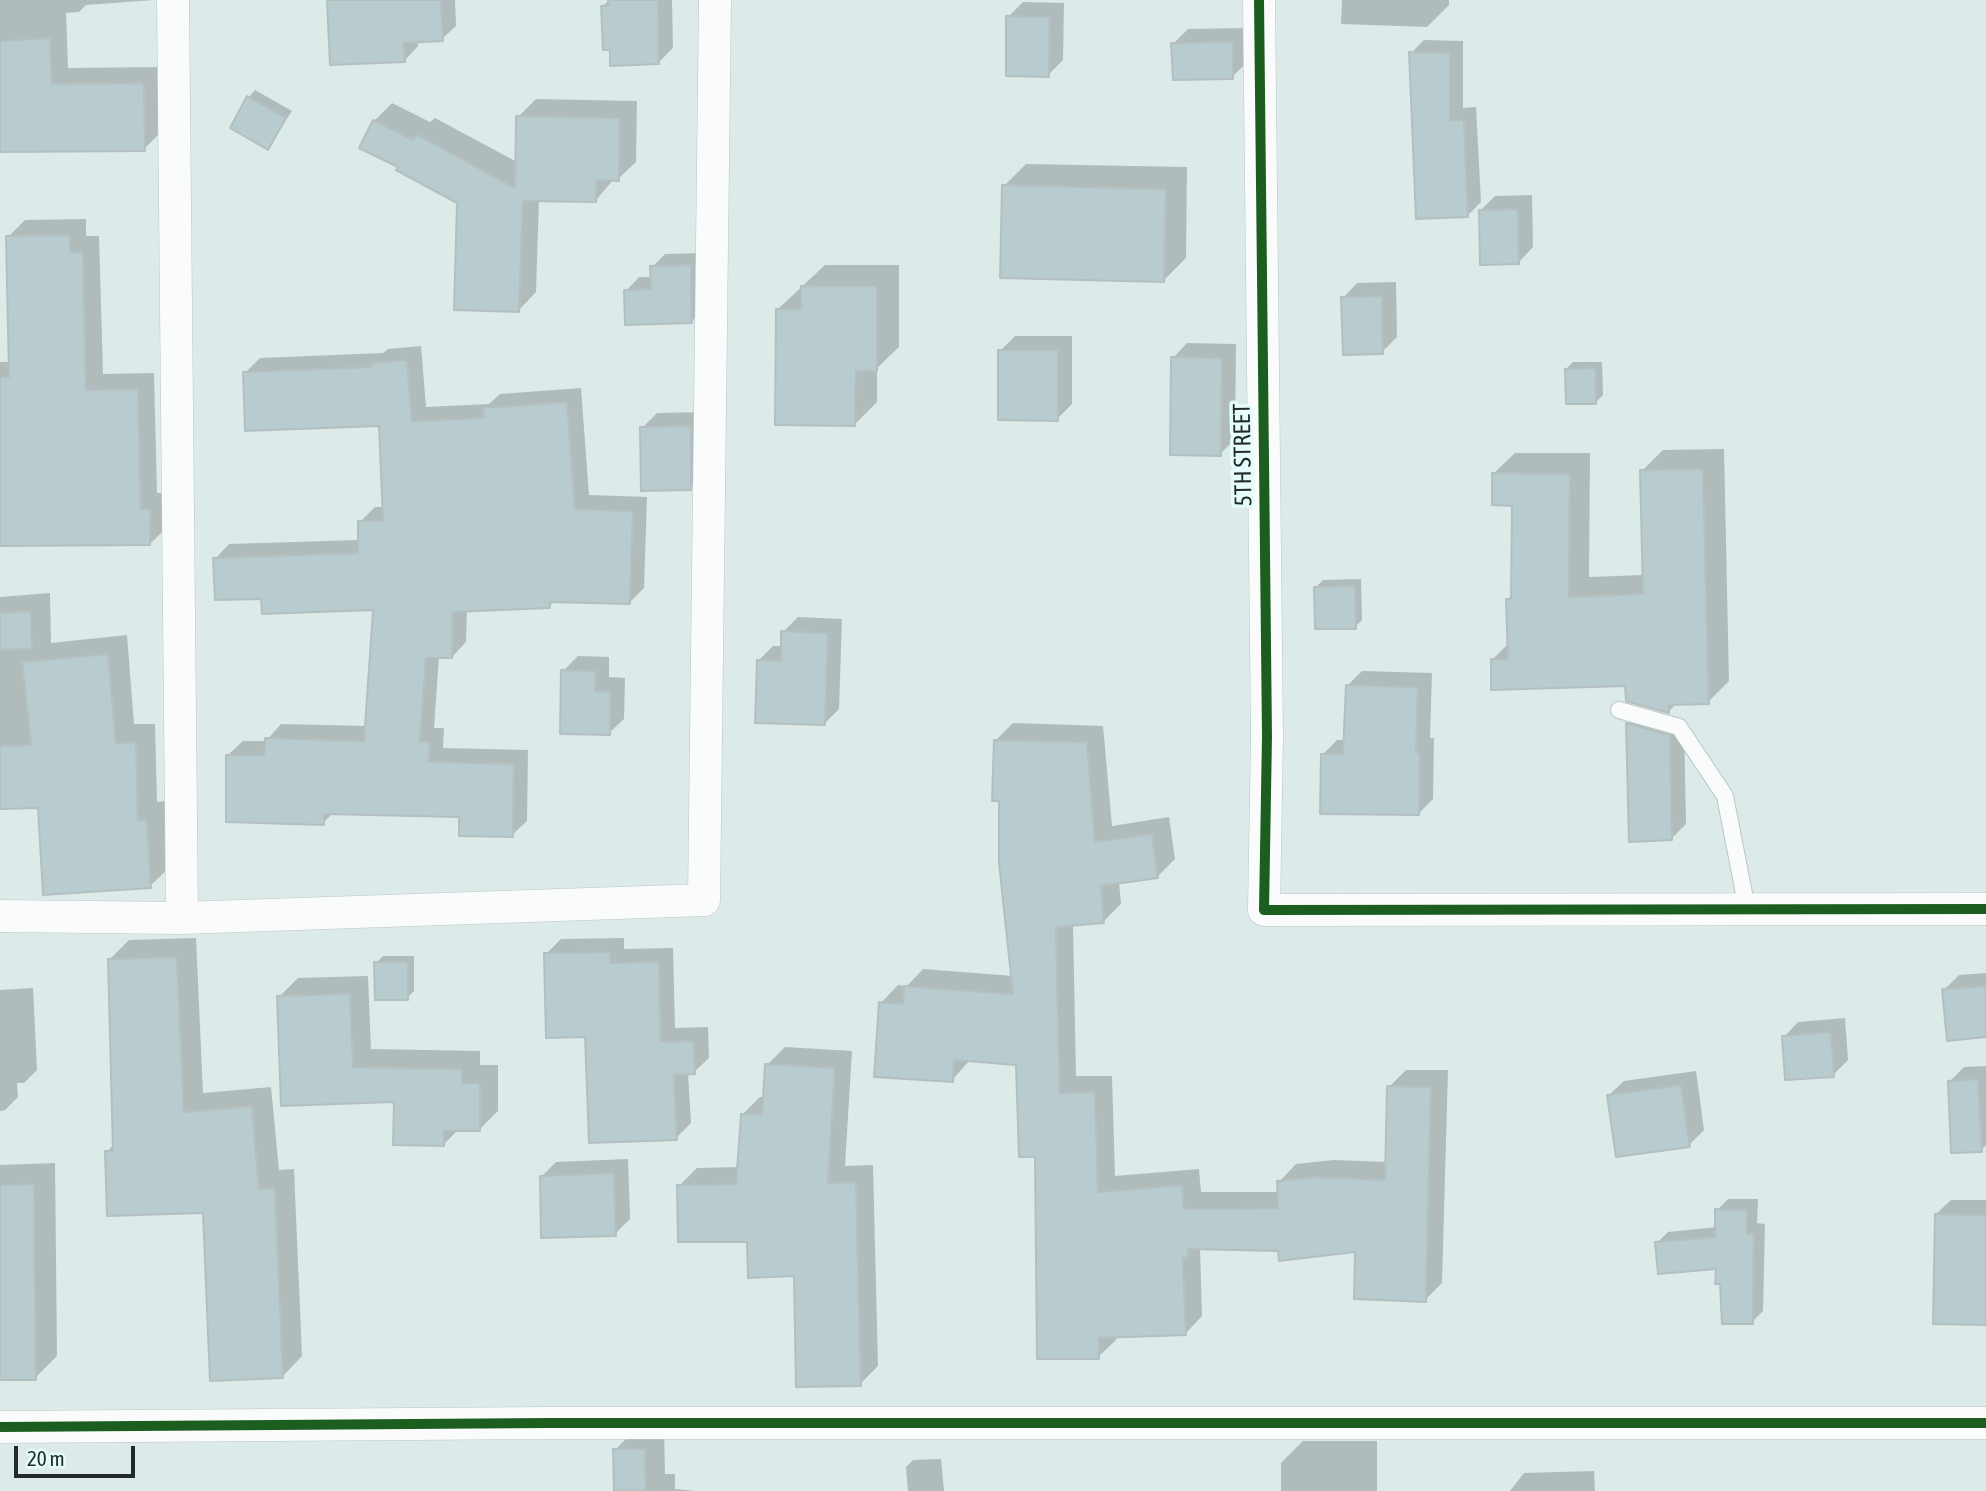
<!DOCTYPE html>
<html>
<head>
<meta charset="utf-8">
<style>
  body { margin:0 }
  #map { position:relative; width:1986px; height:1491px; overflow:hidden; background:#ddeaea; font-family:"Asap Condensed",sans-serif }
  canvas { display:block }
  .scale { position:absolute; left:14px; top:1446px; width:121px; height:32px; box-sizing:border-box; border:4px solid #222a2a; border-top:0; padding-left:9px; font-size:21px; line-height:24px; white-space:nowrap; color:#222a2a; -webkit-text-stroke:5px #e5fcfc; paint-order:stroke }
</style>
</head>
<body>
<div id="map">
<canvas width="1986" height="1491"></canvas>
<div class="scale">20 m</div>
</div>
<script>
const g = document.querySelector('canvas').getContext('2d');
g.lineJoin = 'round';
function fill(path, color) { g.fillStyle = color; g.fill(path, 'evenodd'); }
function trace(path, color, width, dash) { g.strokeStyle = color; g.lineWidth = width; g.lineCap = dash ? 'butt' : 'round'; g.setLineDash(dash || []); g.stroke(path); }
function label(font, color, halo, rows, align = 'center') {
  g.font = font + ' "Asap Condensed",sans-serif'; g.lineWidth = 7; g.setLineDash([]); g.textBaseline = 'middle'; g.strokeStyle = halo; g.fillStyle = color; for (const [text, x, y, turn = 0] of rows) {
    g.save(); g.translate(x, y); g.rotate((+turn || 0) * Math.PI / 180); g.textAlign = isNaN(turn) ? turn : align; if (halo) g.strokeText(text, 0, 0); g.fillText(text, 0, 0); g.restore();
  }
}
const shadow = new Path2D(`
  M0,0h154l-68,5 -7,7 -13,1 2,55 92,-1 1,65 -17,17 -144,2z
  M329,0h126l1,26 -14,13 -24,1v6l-13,14z
  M609,0h63l1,48 -15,15 -46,-15 -9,-42z
  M1342,0h107v5l-22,22 -86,-3z
  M1023,2l41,1 -1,57 -15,15 -40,-58z
  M1247,28v34l-15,15 -59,-33 15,-15z
  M1424,40l39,1v67l13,-1 5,95 -14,14 -56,-163z
  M255,90l37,21 -24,37 -19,-51z
  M536,99l101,2 -1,61 -18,17h-4l-18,21 -57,-1 -3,93 -17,18 -60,-108 -58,-36 -27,-45 18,-18 38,19 5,-4 82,44 1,-45z
  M1026,164l161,3 -1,91 -22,22 -160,-94z
  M1532,195l1,52 -14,15 -39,-51 15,-15z
  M86,219v17h13l4,138 51,-1 3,120h10v34l-17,17h-150v-182h11l-3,-125 17,-17z
  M704,253l1,55 -13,13 -66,-30 13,-14h13v-10l13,-13z
  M825,265h74v82l-22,21v34l-22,22 -77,-115z
  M1396,282l1,55 -15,15 -39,-54 14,-15z
  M1015,336h57v68l-15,15 -57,-68z
  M1187,343l49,1 -1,95 -15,15 -47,-96z
  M421,346l5,61 63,-3 11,-10 81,-6 8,107 58,2 -3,91 -15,15 -74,-3 -6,6 -82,4 -1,32 -14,15 -13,-1 -5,72h10l-1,20 85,2 -1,71 -15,14 -51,-20 -128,-2 -10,10 -95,-68 15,-14h23l15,-17 86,2 7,-118 -111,-11 -48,-38 14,-15 131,-4v-18l15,-15h9l-4,-83 -135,-51 15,-15 123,-5 5,-4z
  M1573,362h29l1,33 -7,7 -30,-33z
  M705,412v62l-15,14 -48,-60 15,-15z
  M1724,449l5,232 -21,21 -31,1 -8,8 -42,-27 -135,-24 17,-17 -1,-44 4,-4 2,-91 -20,-31 21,-20h75l-1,124 55,-2 -2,-104 21,-21z
  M1361,579l1,41 -7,7 -39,-40 7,-7z
  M50,593l1,50 76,-8 7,89h21l2,78 9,-1 4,66 -20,19 -110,-80 -40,1v-210z
  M798,617l44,2 -3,90 -15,15 -66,-63 15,-15h10v-14z
  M578,656l31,1v20l16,1 -1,41 -15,14 -46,-62z
  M1362,671l70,2 -2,65h4l-1,61 -15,15 -95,-60 14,-14h8l2,-54z
  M1642,709l42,12 2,103 -15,15 -43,-115z
  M1013,723l90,3 9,100 57,-9 6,42 -17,17 -39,6 2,22 -17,17 -31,3 3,152h36l3,100 84,-7 2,23h78v-10l17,-18 38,-4 53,2 2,-75 17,-17h42l-6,213 -17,17 -68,-50 -157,-2 2,68 -17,18 -69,2v4l-18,17 -61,-202 -20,-91 -47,-4 -18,20 -71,-77 17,-18 9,1 16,-17 90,7 -18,-235z
  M196,938l7,155 68,-6 8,83 15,-1 8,187 -19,20 -79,-165 -97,-59 7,-8 -4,-185 19,-19z
  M624,938v11l49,-1 2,80 33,-1 1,31 -15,14 -6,1 3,50 -15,15 -89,-103 -41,-81 15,-15z
  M383,956h31v35l-7,7 -31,-35z
  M1986,973v63l-42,-46 15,-15z
  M368,976l3,73 109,2v14h18v46l-19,19h-21l-14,14 -49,-44 -112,4 -4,-107 19,-19z
  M33,988l4,82 -13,13h-7l1,14 -13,13 -5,1v-121z
  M1845,1018l3,42 -15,15 -49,-38 14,-15z
  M785,1047l67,4 -7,115 28,-1 5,201 -18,18 -65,-110 -116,-88 18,-18 42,-1 4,-53 17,-17h5l2,-32z
  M1986,1066v79l-5,5 -32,-68 15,-15z
  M1696,1071l8,59 -15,15 -80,-50 15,-14z
  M628,1159l2,60 -15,15 -74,-57 15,-15z
  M55,1163l2,193 -22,22 -35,1v-214z
  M1728,1199h30l-1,24 8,1 -2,87 -11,11 -30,-39 -5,-16 -60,-24 11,-11 49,-5v-17z
  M1951,1200h35v123l-50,-109z
  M635,1430h29l1,44h10v15l20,2h-79l-1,-41z
  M1303,1441h74v50h-96v-28z
  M941,1459l3,32h-36l-2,-24 7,-7z
  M1594,1471l1,20h-85l14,-18z`);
const building = new Path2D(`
  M327,0h114l2,41 -39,2 1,19 -75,3z
  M608,0h50l1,64 -49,2v-16h-7l-2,-44h8z
  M1006,16l44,1 -1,60 -43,-1z
  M50,38l2,46 92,-1 1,68 -145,1v-111z
  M1233,42v37l-60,1 -2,-37z
  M1409,52l41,1v67h14l4,97 -52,2z
  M247,96l39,22 -18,32 -38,-22z
  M516,116l104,2 -1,63 -22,-1 -1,22 -73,-1 -4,111 -65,-2 3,-107 -61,-33 2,-3 -39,-19 14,-28 40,20 3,-6 99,54z
  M1002,185l164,4 -2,93 -164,-4z
  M1518,209l1,55 -39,1 -1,-55z
  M70,235v17h13l3,138 52,-1 3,120h10l-1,36 -150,1v-169h9l-3,-141z
  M691,265l1,58 -67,2 -1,-35 27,-1 -1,-23z
  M801,286h76v85h-21l-1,55 -80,-1 1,-116h25z
  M1382,296l1,58 -40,1 -2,-58z
  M998,350h60v71l-60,-1z
  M1171,357l51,1 -1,98 -51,-1z
  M407,360l5,61 72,-3 -1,-10 84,-6 8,107 58,2 -3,93 -80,-2v6l-97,4 -1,46h-26l-6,84h10l-1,20 85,2 -1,73 -54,-1v-19l-135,-3v11l-98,-3v-67h38l1,-17 99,3 9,-131 -111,4 -1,-15 -46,1 -2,-42 145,-5v-32h25l-4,-95 -134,5 -2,-59 129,-5 -1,-4z
  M1596,368v36h-30l-1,-35z
  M691,426v64l-50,1 -1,-64z
  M1703,469l6,235 -40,1v8l-43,-12 -1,-15 -134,4v-31h17l-2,-60h5l1,-93 -20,-1v-32l78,1 -1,123 74,-3 -3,-124z
  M1355,586l1,43h-41l-1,-42z
  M31,611l1,38 -32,1v-37z
  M781,631l47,2 -3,92 -70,-2 2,-63 24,1z
  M108,654l8,89 20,-1 2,78h9l4,68 -108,7 -5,-87 -38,1v-63l31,-1 -9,-83z
  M561,670l35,1 -1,20 16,1 -1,43 -50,-1z
  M1346,685l72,2 -2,65 4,1 -1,62 -99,-1 1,-60h22z
  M1626,723l44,12 2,105 -43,2z
  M994,740l93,2 8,100 57,-8 6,44 -57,8 3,37 -47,4 -1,5 4,161 35,-1 3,100 84,-7 2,24 94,-1 -1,-27 39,-4 69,3 2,-94 44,1 -5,215 -72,-3 1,-47 -76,9 -1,-10 -90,-2v8l-5,1 3,77 -87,3v21h-62l-2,-202h-16l-3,-92 -62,-5 -1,22 -79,-5 5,-75 24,2 1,-18 109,8 -14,-131v-62h-7z
  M610,952v11l49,-1 2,80 33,-1 1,33 -21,1 3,65 -88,3 -4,-106 -39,1 -2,-85z
  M177,957l7,155 68,-6 7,83 16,-1 8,190 -73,3 -7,-168 -96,3 -2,-65h8l-5,-192z
  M374,962h34v38h-33z
  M1986,986v51l-39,4 -5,-52z
  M350,994l3,73 109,2v14h18v48h-36v15l-51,-1 1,-43 -113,4 -4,-110z
  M1831,1032l3,45 -49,3 -3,-44z
  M765,1064l70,4 -7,115 28,-1 5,204 -65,1 -2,-111 -46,2 -1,-36h-69l-1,-57 59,-1 5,-70h21z
  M1978,1079l4,73 -31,1 -3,-72z
  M1681,1085l9,62 -74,10 -9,-62z
  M614,1173l2,63 -75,2 -1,-62z
  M34,1184l2,196h-36v-195z
  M1715,1209l32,1v24h7l-1,90h-31l-2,-40h-5l1,-15 -58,5 -3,-32 60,-5z
  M1935,1214l51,1v110l-53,-1z
  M613,1449h32l1,42h-32z`);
const service = new Path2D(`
  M1619,710l60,17 46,69 22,113`);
const minor = new Path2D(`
  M173,0l9,918
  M1259,0l8,736 -3,174 722,-1
  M0,916l182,2 522,-18 11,-900
  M0,1427l548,-4h1438`);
const cycleway = new Path2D(`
  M1259,0l8,736 -3,174 722,-1
  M0,1427l548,-4h1438`);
const streetNames = [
  ["5TH STREET",1243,455,-91]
];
fill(shadow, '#0003');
fill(building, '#b8cbce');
trace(building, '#b4bfc0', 2);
trace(service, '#bbc5c5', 18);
trace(minor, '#bbc5c5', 33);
trace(service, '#fafcfc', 16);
trace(minor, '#fafcfc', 32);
trace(cycleway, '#1b5e20', 10);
label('24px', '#222a2a', '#e5fcfc', streetNames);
</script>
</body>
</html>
